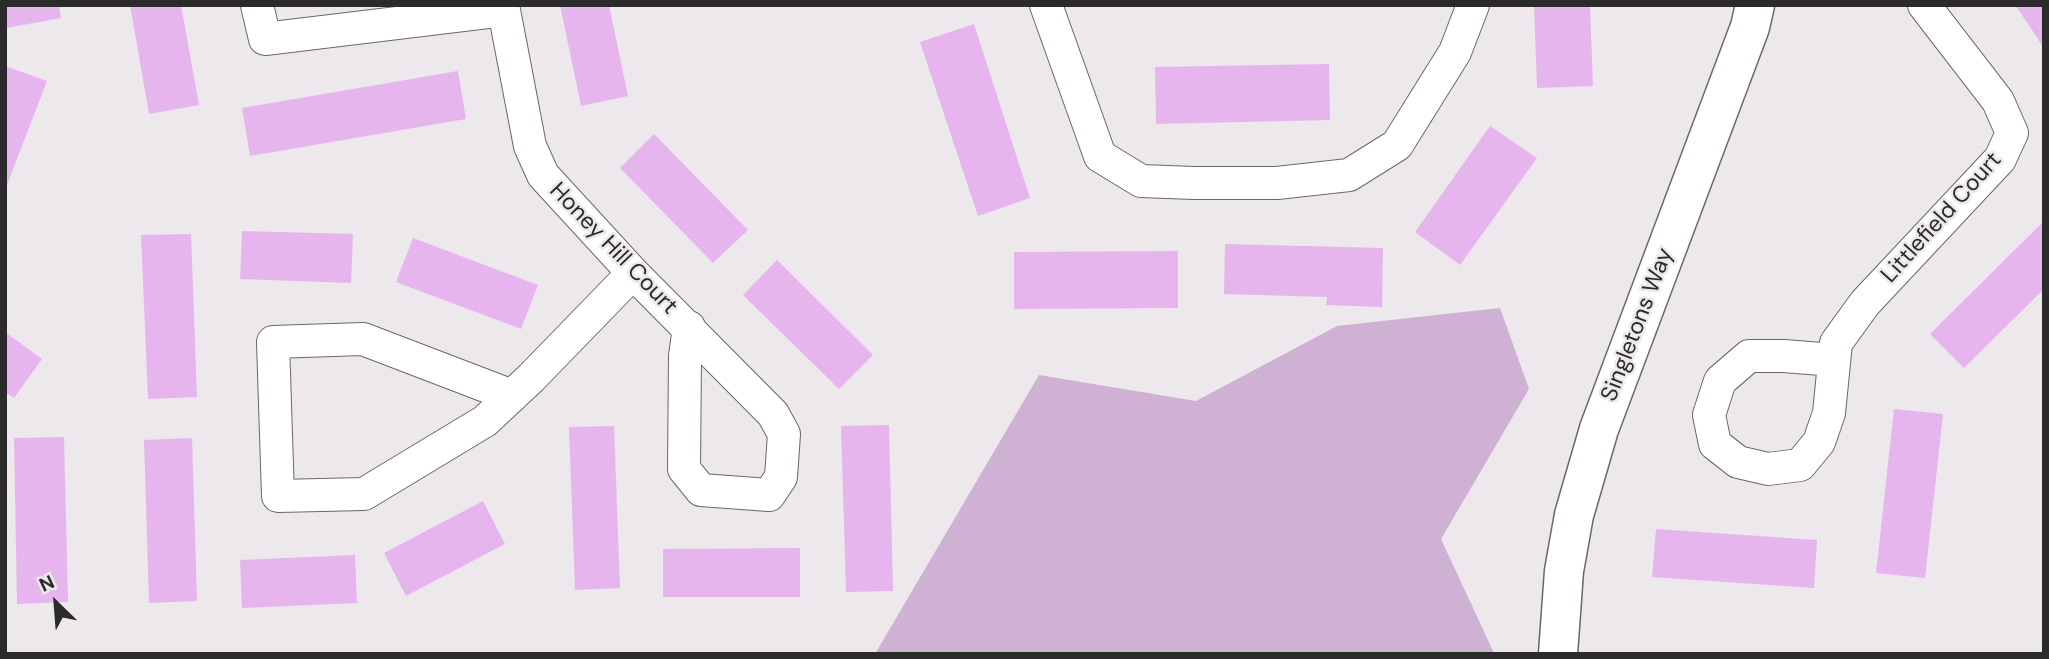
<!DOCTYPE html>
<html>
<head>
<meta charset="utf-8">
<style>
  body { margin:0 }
  #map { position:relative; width:2049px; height:659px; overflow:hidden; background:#ece8ec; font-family:"DM Sans",sans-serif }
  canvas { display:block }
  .frame { position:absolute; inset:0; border:7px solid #2c2b2c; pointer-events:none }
  .north { position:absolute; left:21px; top:568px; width:70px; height:70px; -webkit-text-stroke:5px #ece8ec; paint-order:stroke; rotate:335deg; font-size:19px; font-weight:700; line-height:28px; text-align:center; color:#2c2b2c }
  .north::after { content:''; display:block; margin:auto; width:24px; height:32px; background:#2c2b2c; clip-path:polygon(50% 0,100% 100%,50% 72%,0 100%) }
</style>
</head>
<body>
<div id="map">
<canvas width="2049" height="659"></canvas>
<div class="frame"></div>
<div class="north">N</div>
</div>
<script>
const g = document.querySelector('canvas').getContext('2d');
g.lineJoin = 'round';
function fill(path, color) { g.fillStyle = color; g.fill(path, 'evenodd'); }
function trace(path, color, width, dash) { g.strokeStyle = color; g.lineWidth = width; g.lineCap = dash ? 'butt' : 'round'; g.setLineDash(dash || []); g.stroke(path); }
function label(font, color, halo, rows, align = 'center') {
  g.font = font + ' "DM Sans",sans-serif'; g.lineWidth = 5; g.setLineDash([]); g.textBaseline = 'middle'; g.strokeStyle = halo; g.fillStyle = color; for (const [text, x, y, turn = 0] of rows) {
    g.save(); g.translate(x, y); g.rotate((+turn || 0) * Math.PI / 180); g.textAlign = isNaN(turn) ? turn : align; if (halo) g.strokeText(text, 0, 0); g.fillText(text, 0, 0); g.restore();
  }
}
const green = new Path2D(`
  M1500,308l29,81 -88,150 53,114 -619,1 164,-279 157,26 141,-75z`);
const building = new Path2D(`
  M5,5h54l2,13 -55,10z
  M130,5h51l18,100 -50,9z
  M560,5h49l19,91 -47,10z
  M1534,5h56l3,81 -56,2z
  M2015,5h29v43z
  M974,24l56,174 -52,18 -58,-174z
  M1329,64l1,56 -174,4 -1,-57z
  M5,66l42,15 -42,109z
  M458,71l8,48 -216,37 -8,-48z
  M1490,126l47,32 -77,107 -45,-33z
  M654,134l94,96 -35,33 -93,-95z
  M2044,221v68l-80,79 -34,-34z
  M242,231l111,3 -2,49 -111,-4z
  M191,234l6,163 -49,2 -7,-164z
  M413,238l125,47 -17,44 -125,-47z
  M1225,244l158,4 -1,59 -56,-2 1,-8 -103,-3z
  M1178,251v57l-164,1v-57z
  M777,260l96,95 -34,34 -96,-94z
  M5,332l37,27 -28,39 -9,-6z
  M1894,409l49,5 -18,164 -49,-5z
  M889,425l4,166 -47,1 -5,-166z
  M614,426l6,162 -45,2 -6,-163z
  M64,437l4,165 -51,2 -3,-166z
  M192,438l5,163 -48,2 -5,-163z
  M483,501l22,43 -99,52 -22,-43z
  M1656,529l161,11 -3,48 -162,-11z
  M800,548v49h-137v-48z
  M355,555l2,48 -115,5 -2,-48z`);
const minor = new Path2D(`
  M257,5l8,34 239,-29
  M503,5l27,141 13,29 90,98 140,141 11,20 -3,43 -12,18 -68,-5 -17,-21 1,-113 4,-29
  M1046,5l54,151 41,25 53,2h83l72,-8 48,-30 58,-93 18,-47
  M1834,360l-50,-4h-35l-29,25 -11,34 6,29 23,18 30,7 32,-4 19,-23 10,-29 7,-70 29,-40 135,-144 12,-26 -14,-32 -74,-96
  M512,396l-149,-57 -90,3 5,154 86,-2 121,-73 46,-43 102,-105`);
const tertiary = new Path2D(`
  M1558,654l6,-83 10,-56 25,-86 151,-402 5,-22`);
const streetNames = [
  ["Littlefield Court",1942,218,-48],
  ["Honey Hill Court",613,249,46],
  ["Singletons Way",1638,325,-69]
];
fill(green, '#cfb1d3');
fill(building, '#e7b5ee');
trace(minor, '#6b676c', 34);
trace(tertiary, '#6b676c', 41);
trace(minor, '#fff', 32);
trace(tertiary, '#fff', 38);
label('23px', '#2c2b2c', '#ece8ec', streetNames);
</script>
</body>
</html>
